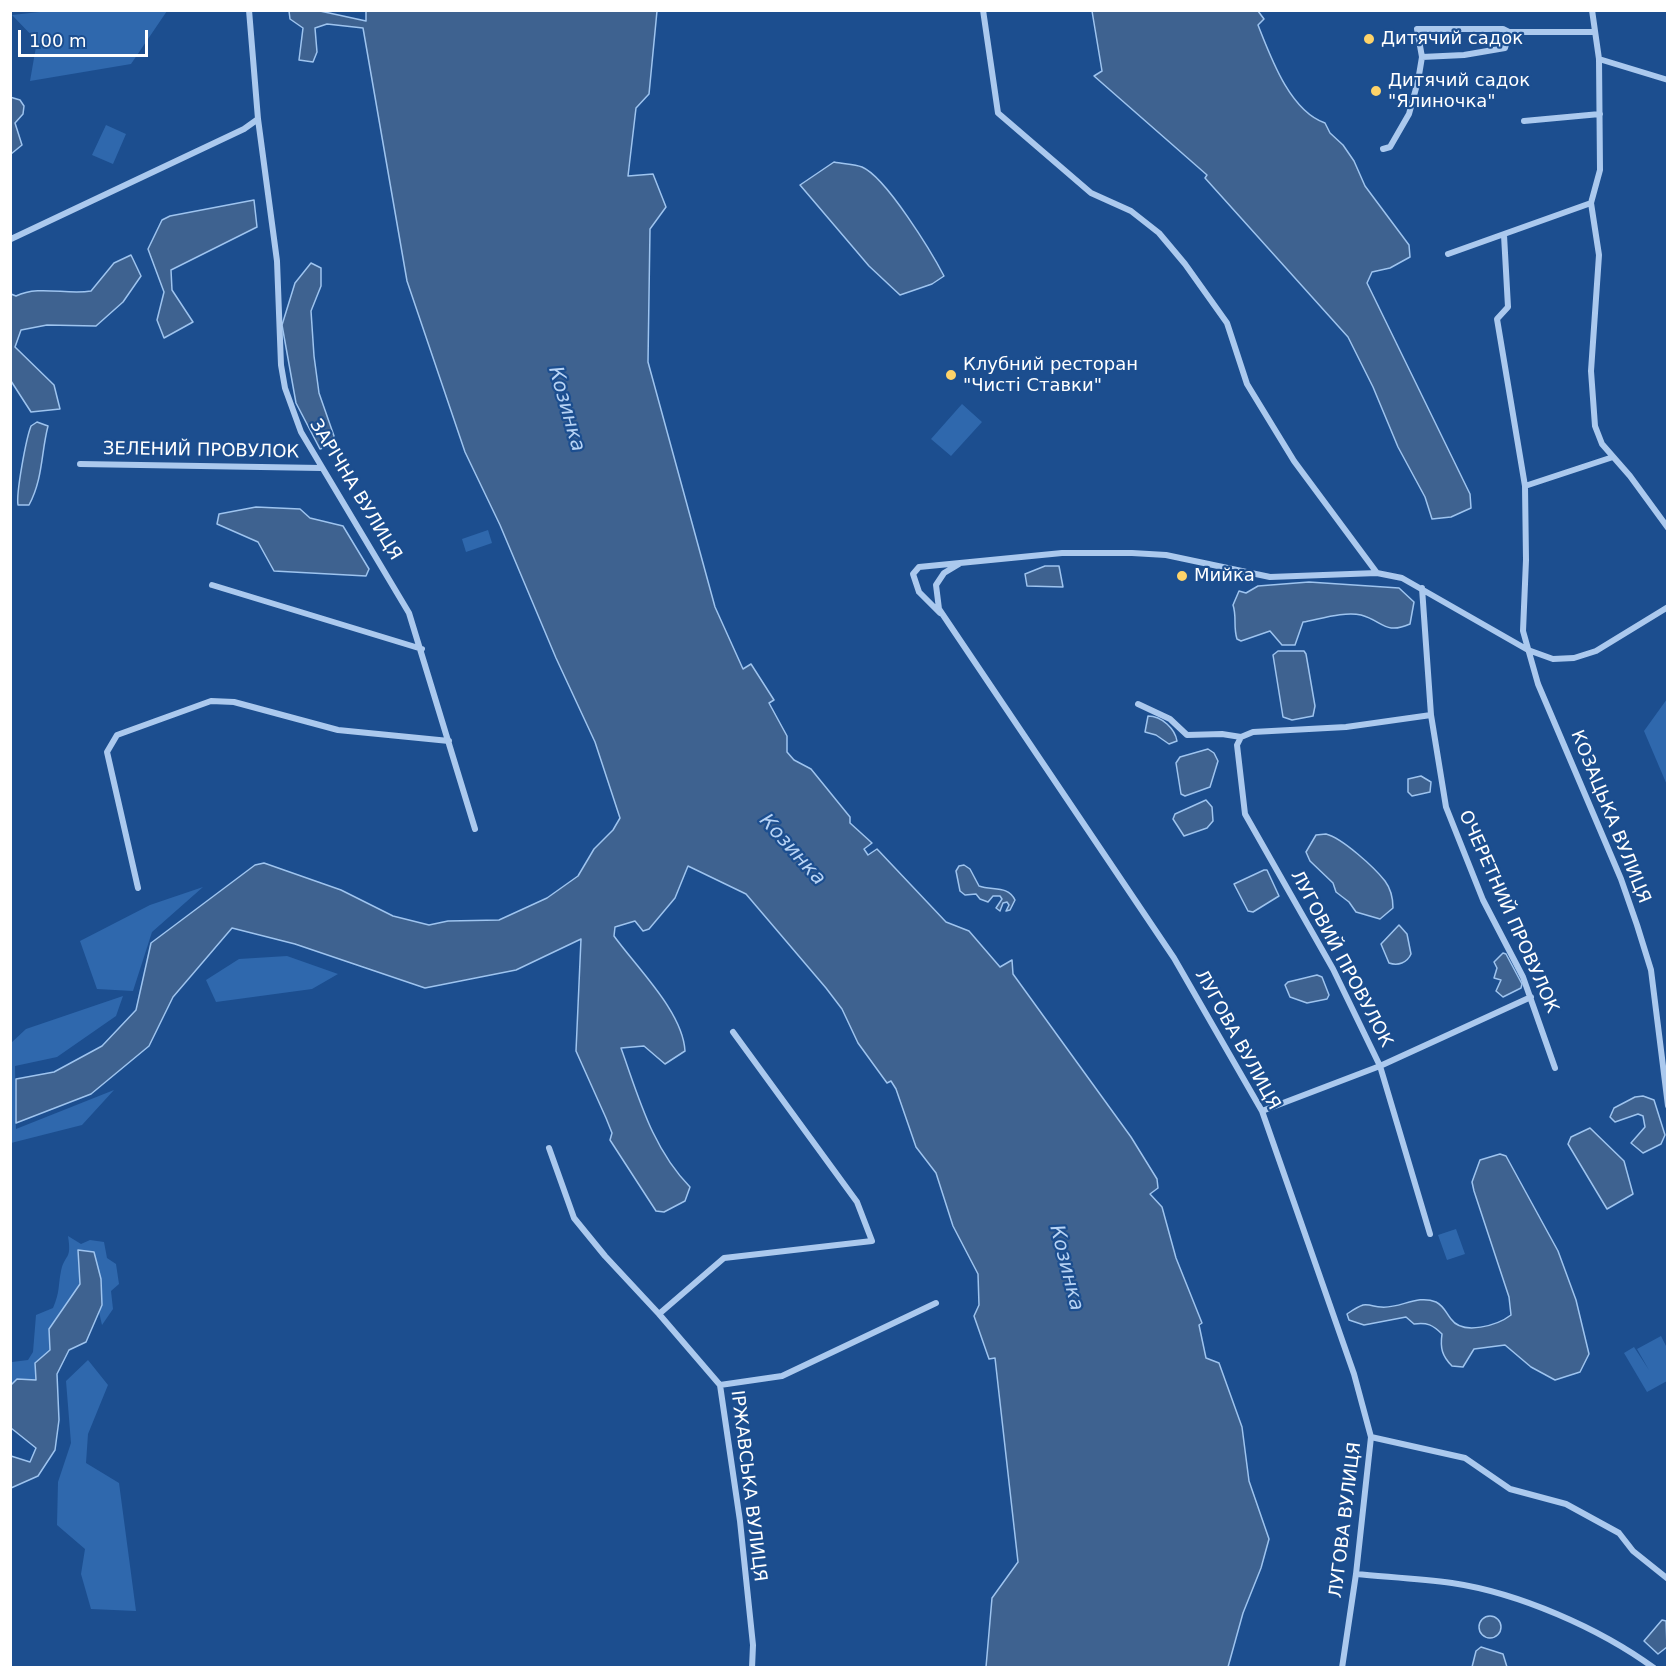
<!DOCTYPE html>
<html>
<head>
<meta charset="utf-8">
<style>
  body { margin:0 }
  #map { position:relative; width:1678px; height:1678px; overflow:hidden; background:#1c4e8f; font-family:"DejaVu Sans",sans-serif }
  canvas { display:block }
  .frame { position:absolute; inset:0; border:12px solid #fff; pointer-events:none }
  .scale { position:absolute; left:18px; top:30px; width:130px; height:27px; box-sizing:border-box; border:3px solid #fff; border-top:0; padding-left:8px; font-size:18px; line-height:21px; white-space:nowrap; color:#fff; -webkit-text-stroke:4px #1c4e8f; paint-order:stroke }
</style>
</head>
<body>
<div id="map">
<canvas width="1678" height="1678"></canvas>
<div class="frame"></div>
<div class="scale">100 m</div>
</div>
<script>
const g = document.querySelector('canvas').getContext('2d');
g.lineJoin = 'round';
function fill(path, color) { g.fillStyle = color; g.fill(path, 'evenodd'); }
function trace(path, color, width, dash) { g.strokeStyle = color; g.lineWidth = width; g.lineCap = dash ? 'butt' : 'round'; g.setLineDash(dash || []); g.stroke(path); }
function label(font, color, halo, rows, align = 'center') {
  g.font = font + ' "DejaVu Sans",sans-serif'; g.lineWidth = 4.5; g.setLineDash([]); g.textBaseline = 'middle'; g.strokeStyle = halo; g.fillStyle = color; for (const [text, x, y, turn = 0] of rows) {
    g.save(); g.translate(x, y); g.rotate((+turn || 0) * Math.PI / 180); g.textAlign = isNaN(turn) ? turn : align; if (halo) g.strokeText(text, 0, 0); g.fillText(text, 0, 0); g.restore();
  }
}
const green = new Path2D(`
  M49,11v-1l118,1 -36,53 -101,17 7,-40 -25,-26z
  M106,125l20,9 -13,30 -21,-9z
  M962,404l20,18 -31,34 -20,-17z
  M488,530l4,13 -26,9 -4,-13z
  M1667,699v86l-23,-54z
  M203,887l-51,45 -19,59 -36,-2 -17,-48 70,-36z
  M287,956l51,18 -26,15 -96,13 -10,-22 33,-21z
  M123,996l-7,20 -59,41 -42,9 1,63 98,-39 -32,35 -71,18v-100l15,-14z
  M1456,1229l9,25 -18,6 -9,-25z
  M68,1236l13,8 9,-4 14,2 3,16 9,6 3,20 -8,7 2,18 -11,16 -3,-13 3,-7 -24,-54 2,34 -31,44 1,21 -13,31 -20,-2 -6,6 1,-23 16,-2 5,-8 3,-37 17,-7c7,-16 5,-22 8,-37 4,-18 11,-10 7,-35z
  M1661,1336l6,12v33l-20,11 -23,-39 10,-6 15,23 -12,-21z
  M88,1360l20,25 -20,49 -2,29 33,20 17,128 -45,-2 -10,-35 4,-25 -28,-24 1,-43 13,-39 -5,-62z`);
const water = new Path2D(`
  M366,11h291l-8,83 -13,14 -8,68 25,-2 13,33 -16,22 -2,133 67,245 28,62 8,-5 23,36 -5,3 18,33v16l7,8 17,9 39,48v6l22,20 -8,6 4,6 9,-6 69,73 23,9 31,36 12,-7 1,14 118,163 26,42 1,9 -8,6 12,13 14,51 26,65 -3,2 7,33 13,5 23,64 7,54 20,58 -8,29 -18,45 -15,54h-242l6,-69 26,-36 -23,-204 -6,1 -15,-43 5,-11 -1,-31 -25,-48 -17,-53 -20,-26 -20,-58 -5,-8 -4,2 -29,-40 -16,-34 -16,-21 -80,-94 -58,-28 -13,32 -26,31 -6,2 -8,-10 -20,6 -1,9c23,32 69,76 71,115l-20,13 -21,-18 -23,2c18,50 31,100 69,139l-5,14 -21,11 -8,-1 -46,-71 2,-7 -6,-15 -30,-67 5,-112 -65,31 -91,18 -130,-44 -63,-16 -59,69 -24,49 -58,48 -75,29v-44l38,-7 48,-26 34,-36 15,-67 104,-78 9,-2 77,27 52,26 36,9 19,-4 51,-1 48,-22 31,-22 16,-27 19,-19 7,-12 -25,-76 -39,-84 -56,-133 -35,-73 -58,-171 -44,-253 -36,-4 -12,4 2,24 -4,10 -14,-2 4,-32 -13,-9 -1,-8h31l46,10z
  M1092,11h166l6,8 -6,6c13,33 32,86 67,98l5,10 13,12 11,16 11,25 44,59 1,12 -20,11 -18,4 -5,11 103,211 1,14 -20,9 -19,2 -7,-22 -27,-50 -25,-60 -25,-50 -143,-159 2,-3 -113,-99 8,-5z
  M10,97l10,3 4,6 -1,8 -8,9 7,22 -11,9z
  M834,162c9,2 20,2 28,5 24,10 70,86 82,109l-12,8 -32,11 -31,-29 -69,-81z
  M254,200l3,27 -86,43 1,20 21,32 -29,16 -7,-18 7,-28 -16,-43 14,-29 8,-4z
  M131,255l10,21 -18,26 -27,24 -49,-1 -26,5 -6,17 39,38 6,24 -29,3 -20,-31v-87l5,2c23,-11 50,-1 75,-5l23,-28z
  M311,263l10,5v18l-10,25 3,45 5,37 15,43 -2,9 -12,4 -24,-46 -14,-78 13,-42z
  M37,422l11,4c-7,27 -5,53 -19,79h-11c-2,-12 8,-66 13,-79z
  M256,507l44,2 10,9 33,8 26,43 -3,7 -92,-5 -16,-29 -41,-18 2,-10z
  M1045,566h14l4,21 -36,-1 -2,-12z
  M1309,582l90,6 15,14 -4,22c-25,11 -27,-3 -49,-9 -16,-4 -41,4 -58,7l-8,23h-13l-12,-14 -29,10 -4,-2c-4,-13 0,-22 -4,-34l6,-14 7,2 12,-7z
  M1278,651h26l2,3 9,52 -2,10 -21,4 -9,-3 -10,-62z
  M1148,716c14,0 27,13 29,25l-8,3 -13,-9 -11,-3z
  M1208,749l6,4 4,8 -8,26 -25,9 -4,-2 -5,-31 4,-6z
  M1421,776l10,6 -1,10 -18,4 -4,-4v-13z
  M1206,800l6,7 1,14 -6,7 -23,8 -11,-17 2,-5z
  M1326,834c16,4 48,33 59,47 6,8 8,17 8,27l-13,11 -24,-7 -7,-10 -13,-10 -3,-9 -23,-22 -4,-9 10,-17z
  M964,865l6,4 9,17c13,5 29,-1 36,14l-5,10 -4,1 3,-6 -2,-3 -4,1 -3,8 -4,-3 6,-9 -2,-3h-7l-5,6 -8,-3 -4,-5 -11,1 -5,-4 -4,-20 3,-5z
  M1264,870h3l12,26 -26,16 -5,-1 -14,-27z
  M1399,925l8,9 4,20c-4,9 -13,12 -22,9l-8,-19z
  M1503,953l3,1 16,30 -1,4 -18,9 -7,-6 5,-11 -7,-2 3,-10 -3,-6z
  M1317,975l5,2 7,18 -2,4 -20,4 -17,-6 -5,-12 3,-3z
  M1643,1096l11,4 11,35 -4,9 -18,9 -12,-10 14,-16 -2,-11 -5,-2 -23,8 -5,-5 4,-9 21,-11z
  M1590,1128l34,33 9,33 -26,15 -39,-65 3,-7z
  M1500,1154l6,2 52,95 18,49 13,54 -9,18 -25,8 -24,-13 -26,-22 -31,4 -11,18 -11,-1c-10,-10 -12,-18 -10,-32 -9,-9 -15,-12 -28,-10l-8,-7 -42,8 -15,-5 -2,-6c6,-4 10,-7 16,-9 7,-1 12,2 18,2 19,2 36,-13 55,-5 8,4 10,11 15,17 12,17 47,6 60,-4l-2,-18 -35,-106 -2,-9 8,-22z
  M78,1250l16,2 7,27 1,26 -16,37 -17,8 -12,24 2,46 -4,30 -17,26 -27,12v-32l19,6 6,-14 -25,-20v-43l6,-6 19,1 -1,-17 15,-13 -1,-21 31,-45z
  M1479 1627a11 11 0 1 1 22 0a11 11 0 1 1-22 0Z
  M1662,1620l4,1 1,26 -9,7 -14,-13z
  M1481,1647l22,7 4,13h-35l4,-16z`);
const minor = new Path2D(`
  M249,10l9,109 19,142 4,104 4,23 16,44 108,181 66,216
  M983,10l15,103 93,80 40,18 28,22 26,31 42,59 20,61 47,77 83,112
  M1592,10l7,49 1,111 -9,33 8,52 -8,116 4,55 7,18 28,32 38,52
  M1422,57l42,-2 41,-7 4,-16h84
  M1599,59l69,21
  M1524,121l76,-7
  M1383,149l7,-2 19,-33 9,-33 4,-24 -5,-28h86l6,3
  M1504,235l4,72 -11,12 28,167 1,74 -3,71 15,53 83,195 16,46 14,45 17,136
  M11,239l233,-110 14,-10
  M1448,254l143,-51
  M80,464l241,4
  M1525,486l88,-29
  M959,564l-15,9 -8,12 3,24 235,349 88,153 92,263 17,63 -15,137 -14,94
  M212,585l210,64
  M1422,588l9,127 15,92 37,93 40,77 32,91
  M940,613l-21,-21 -6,-18 6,-7 143,-14h70l34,2 104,22 107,-4 25,5 126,72 25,9 21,-1 22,-7 72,-44
  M1138,704l32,15 17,16 35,-1 19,3
  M138,888l-31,-136 10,-17 94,-34 23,1 104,28 111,11
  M733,1032l124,170 15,39 -148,17 -65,56 61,71 20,136 13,124 -1,23
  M1262,1111l118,-45 151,-69
  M549,1148l25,70 31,38 54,58
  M1430,1234l-50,-168 -47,-97 -88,-155 -8,-69 4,-8 12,-5 93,-5 85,-12
  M720,1385l62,-9 154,-73
  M1371,1437l94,21 45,31 56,15 53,29 14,18 35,28
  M1356,1574c32,3 65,5 96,9 67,10 147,45 202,85`);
const markers = [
  [1369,39,6,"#fed369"],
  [1376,91,6,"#fed369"],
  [951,375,6,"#fed369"],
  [1182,576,6,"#fed369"]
];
const poiNames = [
  ["Дитячий садок",1381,39],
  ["Дитячий садок",1388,81],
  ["\"Ялиночка\"",1388,102],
  ["Клубний ресторан",963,365],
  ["\"Чисті Ставки\"",963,386],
  ["Мийка",1194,576]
];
const streetNames = [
  ["ЗЕЛЕНИЙ ПРОВУЛОК",201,451,1],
  ["ЗАРІЧНА ВУЛИЦЯ",355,490,59],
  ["КОЗАЦЬКА ВУЛИЦЯ",1610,817,68],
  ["ОЧЕРЕТНИЙ ПРОВУЛОК",1508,912,66],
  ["ЛУГОВИЙ ПРОВУЛОК",1341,959,62],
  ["ЛУГОВА ВУЛИЦЯ",1237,1040,61],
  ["ІРЖАВСЬКА ВУЛИЦЯ",748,1486,83],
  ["ЛУГОВА ВУЛИЦЯ",1346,1520,-83]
];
const waterNames = [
  ["Козинка",566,409,74],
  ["Козинка",792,850,48],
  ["Козинка",1066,1268,76]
];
fill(green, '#2f68ad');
fill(water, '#3e6290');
trace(water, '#9ec4ef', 1.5);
trace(minor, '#abc9ee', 6);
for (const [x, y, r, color] of markers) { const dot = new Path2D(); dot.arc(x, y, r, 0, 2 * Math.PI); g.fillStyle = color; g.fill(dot); trace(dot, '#1c4e8f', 2); }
label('18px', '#fff', '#1c4e8f', poiNames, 'left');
label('18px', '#fff', '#1c4e8f', streetNames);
label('italic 20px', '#b7d3f5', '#1c4e8f', waterNames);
</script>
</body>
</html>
